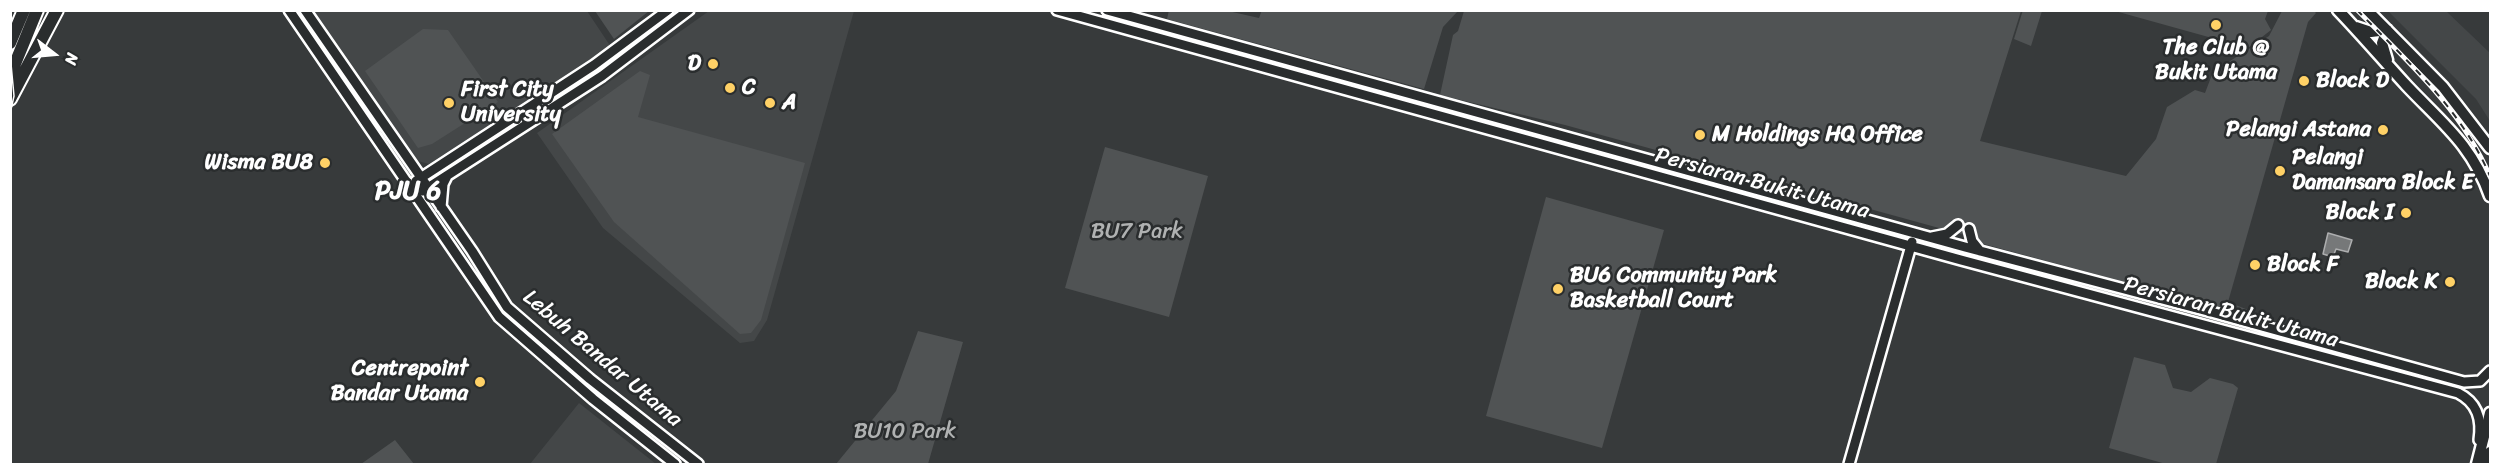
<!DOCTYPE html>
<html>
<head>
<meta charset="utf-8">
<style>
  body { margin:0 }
  #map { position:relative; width:2501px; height:475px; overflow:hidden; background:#373a3b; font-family:Sriracha,sans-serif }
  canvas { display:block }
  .frame { position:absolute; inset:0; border:12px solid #fff; pointer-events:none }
  .north { position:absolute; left:24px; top:24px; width:60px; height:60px; -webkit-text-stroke:4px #2a2d2e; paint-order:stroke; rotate:106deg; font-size:16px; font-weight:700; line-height:24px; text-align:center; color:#fff }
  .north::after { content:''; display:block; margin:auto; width:21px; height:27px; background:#fff; clip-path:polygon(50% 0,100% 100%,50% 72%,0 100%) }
</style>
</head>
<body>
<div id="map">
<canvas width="2501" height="475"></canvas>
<div class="frame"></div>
<div class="north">N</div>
</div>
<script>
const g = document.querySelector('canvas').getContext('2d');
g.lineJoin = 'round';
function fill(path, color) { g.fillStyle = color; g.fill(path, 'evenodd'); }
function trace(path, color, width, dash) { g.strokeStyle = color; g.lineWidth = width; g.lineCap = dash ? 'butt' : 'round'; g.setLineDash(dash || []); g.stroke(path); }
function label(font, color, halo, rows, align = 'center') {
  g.font = font + ' Sriracha,sans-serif'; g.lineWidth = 5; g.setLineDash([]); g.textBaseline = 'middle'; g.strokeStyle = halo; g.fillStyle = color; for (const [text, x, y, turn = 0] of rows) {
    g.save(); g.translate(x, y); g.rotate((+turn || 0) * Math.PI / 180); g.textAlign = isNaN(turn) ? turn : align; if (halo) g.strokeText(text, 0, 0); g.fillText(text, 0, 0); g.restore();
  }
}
const built = new Path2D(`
  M310,11h277l24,36 -182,117 -15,-4z
  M709,11h145l-87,309 -13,21 -14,2 -137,-115 -66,-95z
  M2388,11h58l44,42v68l-14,-22z
  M579,403l77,61h-126z`);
const green = new Path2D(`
  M1169,10l59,1 31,7 3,-8 196,1 -15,16 -19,62 -257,-70z
  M2023,10l19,1 -11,35 -17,-7z
  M595,11h54l-35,28z
  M1464,11h557l-41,130 146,35 30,-37 11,-32 28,-17 10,3 8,-21 56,-36 13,-25h32l2,2 -8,9 -80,280 33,13 -2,7 -38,-14 -241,-65 -1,-4 -414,-114 -125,-30 13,-60 5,-4z
  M2115,11h153l-3,8 6,11 -23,18z
  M423,29l25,1 50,72 -66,42 -14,4 -53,-77z
  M640,71l10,4 -12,42 167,46 -44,157 -10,13 -11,1 -126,-112 -62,-88z
  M1105,147l103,29 -39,141 -104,-29z
  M1546,197l118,33 -62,218 -116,-32z
  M918,331l45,11 -35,122h-92l60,-73z
  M2134,357l31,8 8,23 18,4 19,-14 23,6 5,4 -22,76h-50l-57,-16z
  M395,440l19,24h-53z`);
const water = new Path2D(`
  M2328,233l24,7 -4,12 -12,-3 -3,8 -10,-3z`);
const secondary = new Path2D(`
  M289,10l210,307 94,82 82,65
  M305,10l167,241 35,56 83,72 108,85
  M1057,10l904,250 497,133c20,10 24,27 21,47
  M1107,10l858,237 239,63 260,72 16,-1 10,-10
  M416,181l178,-116 74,-55
  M423,191l179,-115 87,-66
  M441,207l2,-23 4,-8
  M1969,229l3,12 8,10
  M1932,237l15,-3 11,-9
  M1849,464l63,-222`);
const primary = new Path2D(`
  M2338,10c24,25 46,51 69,76 36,38 65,59 83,110
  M2367,10l76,77 47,61
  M2356,27l15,5 16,-2
  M2387,60l-5,-17 5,-13
  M2477,464l13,-51
  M2487,464l3,-12`);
const highway = new Path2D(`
  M10,43l14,-33
  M10,76l27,-66
  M10,99l47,-89`);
const tram = new Path2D(`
  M10,53l4,43 -4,18`);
const rail = new Path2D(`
  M2357,10c49,50 105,100 133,166`);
const markers = [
  [2216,25,6,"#ffd166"],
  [713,64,6,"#ffd166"],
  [2304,81,6,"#ffd166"],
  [730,88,6,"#ffd166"],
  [449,103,6,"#ffd166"],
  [770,103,6,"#ffd166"],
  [2383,130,6,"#ffd166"],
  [1700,135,6,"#ffd166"],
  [325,163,6,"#ffd166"],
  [2280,171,6,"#ffd166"],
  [2406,213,6,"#ffd166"],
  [2255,265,6,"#ffd166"],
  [2450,282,6,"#ffd166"],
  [1558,289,6,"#ffd166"],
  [480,382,6,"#ffd166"]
];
const poiNames = [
  ["The Club @",2216,48,"center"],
  ["Bukit Utama",2216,73,"center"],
  ["D",701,64,"right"],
  ["Block D",2316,81],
  ["C",742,88],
  ["First City",461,90],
  ["University",461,115],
  ["A",782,103],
  ["Pelangi Astana",2371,130,"right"],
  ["M Holdings HQ Office",1712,135],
  ["Pelangi",2292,158],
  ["Damansara Block E",2292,183],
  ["Wisma BU8",313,163,"right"],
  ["Block I",2394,213,"right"],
  ["Block F",2267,265],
  ["BU6 Community Park",1570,276],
  ["Basketball Court",1570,301],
  ["Block K",2438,282,"right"],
  ["Centrepoint",468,369,"right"],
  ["Bandar Utama",468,394,"right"]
];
const streetNames = [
  ["Persiaran Bukit Utama",1762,184,15],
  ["Persiaran Bukit Utama",2231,313,15],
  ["Lebuh Bandar Utama",602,359,40]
];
const parkNames = [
  ["BU7 Park",1137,232],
  ["BU10 Park",905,432]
];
const quarterNames = [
  ["PJU 6",408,192]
];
fill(built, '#444748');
fill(green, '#505354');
fill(water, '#767879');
trace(water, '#adaeaf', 1.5);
trace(secondary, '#fff', 14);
trace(primary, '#fff', 15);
trace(highway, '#fff', 16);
trace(secondary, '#2a2d2e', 9);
trace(primary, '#2a2d2e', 10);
trace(highway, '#2a2d2e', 12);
trace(tram, '#fff', 1.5);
trace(rail, '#fff', 4.5);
trace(rail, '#2a2d2e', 2, [7]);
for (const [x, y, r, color] of markers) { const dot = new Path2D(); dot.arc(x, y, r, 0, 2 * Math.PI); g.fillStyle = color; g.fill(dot); trace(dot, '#2a2d2e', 2); }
label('bold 22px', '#fff', '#2a2d2e', poiNames, 'left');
label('22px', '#fff', '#2a2d2e', streetNames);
label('22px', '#b0b2b2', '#2a2d2e', parkNames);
label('bold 26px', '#fff', '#2a2d2e', quarterNames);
</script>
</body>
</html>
